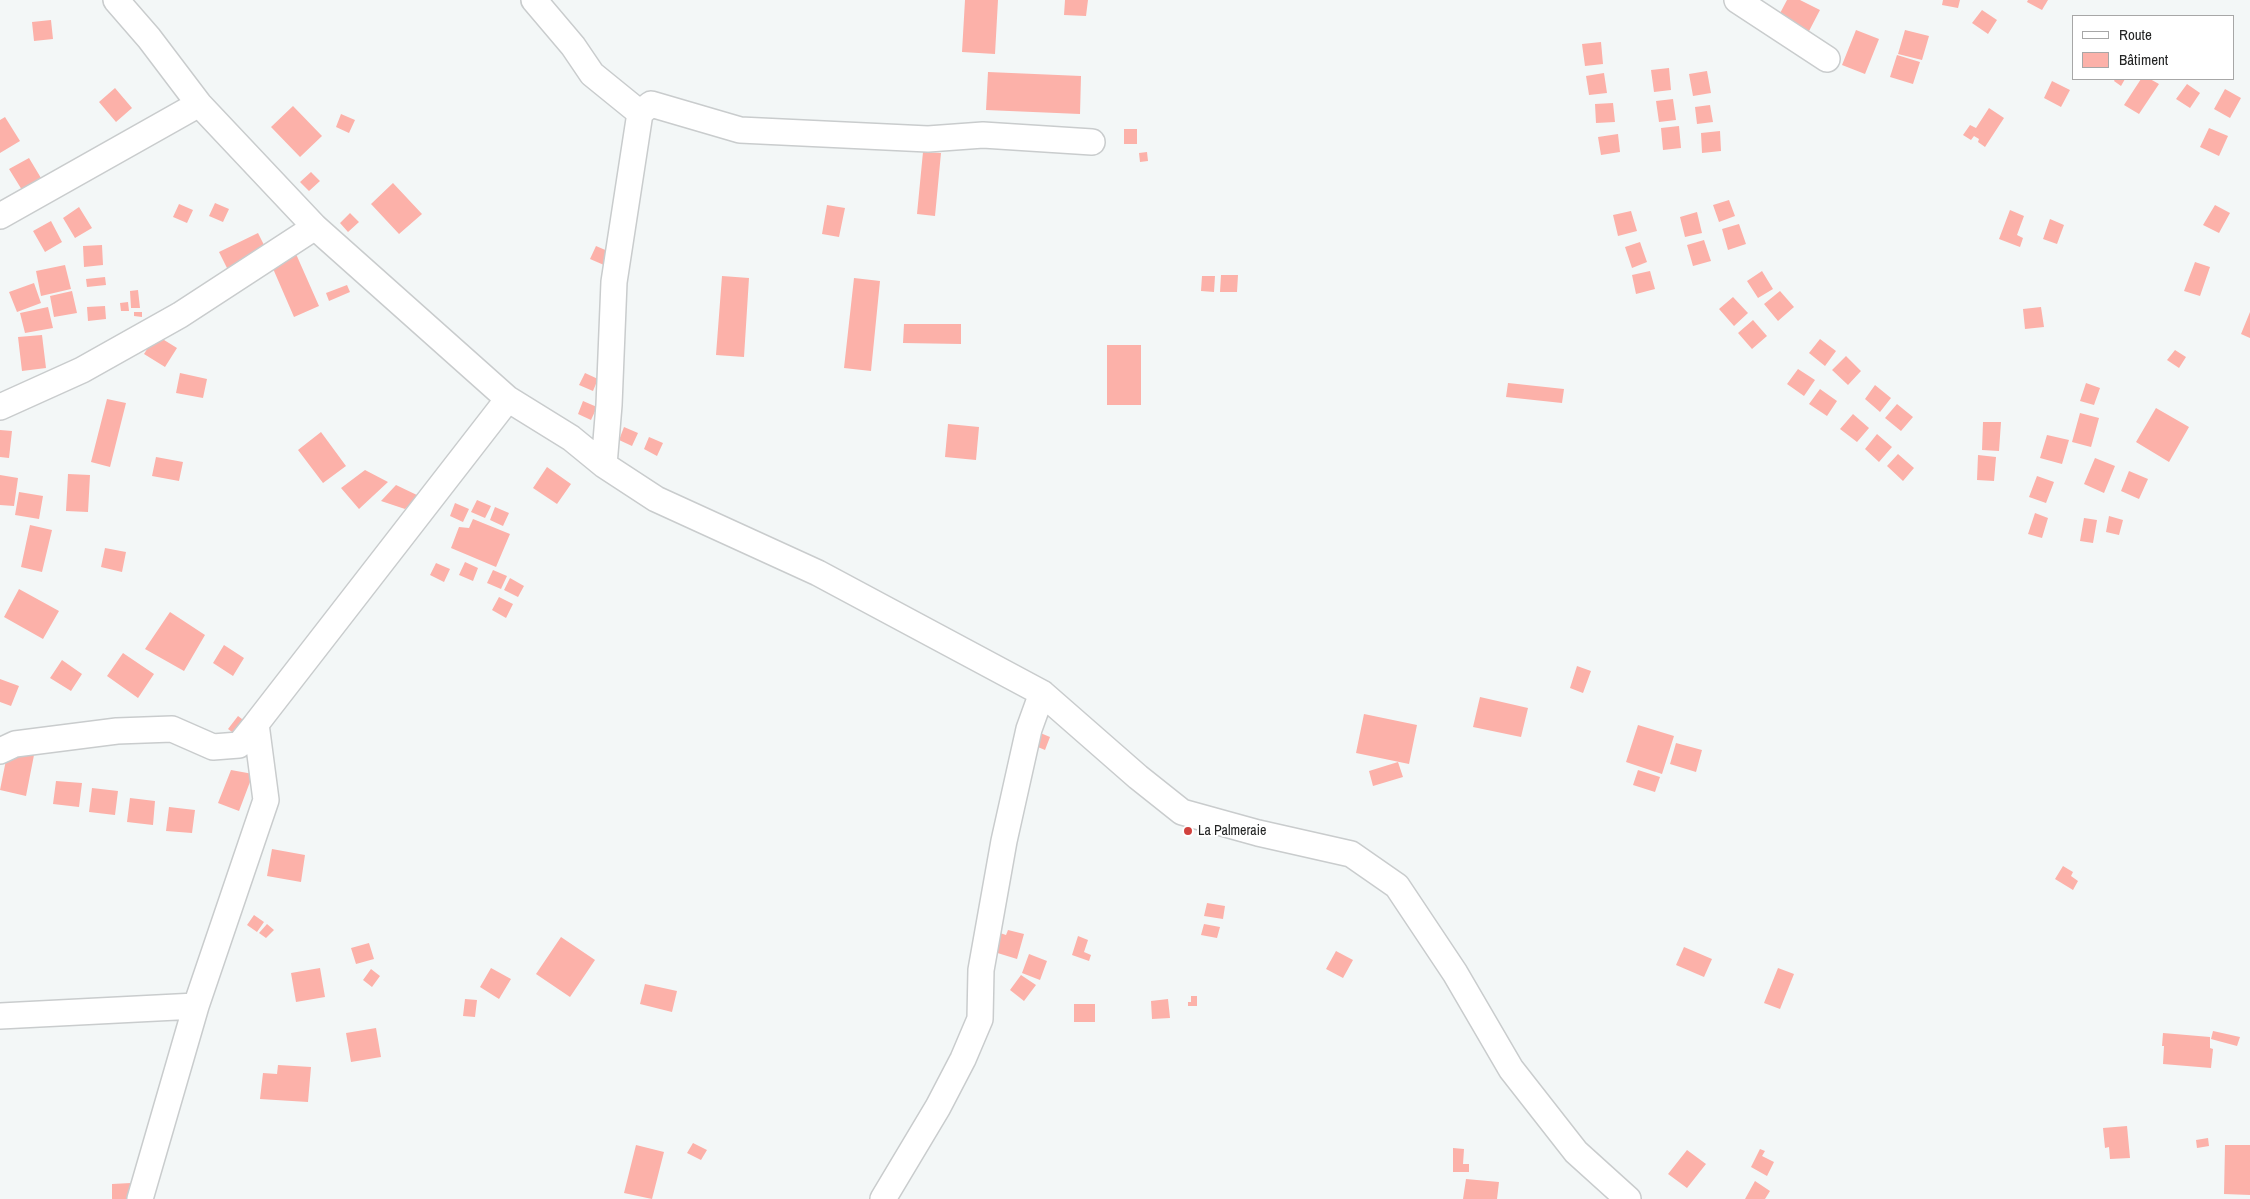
<!DOCTYPE html>
<html>
<head>
<meta charset="utf-8">
<style>
  body { margin:0 }
  #map { position:relative; width:2250px; height:1199px; overflow:hidden; background:#f3f7f7; font-family:"Archivo Narrow",sans-serif }
  canvas { display:block }
  .legend { position:absolute; left:2072px; top:15px; width:162px; height:65px; box-sizing:border-box; background:#fff; border:1px solid #a7a7a7; margin:0; padding:6px 9px; list-style:none; font-size:15px; color:#232424 }
  .legend li { display:flex; align-items:center; gap:10px; height:25px }
  .legend b { width:25px; border:1px solid #a7a7a7 }
</style>
</head>
<body>
<div id="map">
<canvas width="2250" height="1199"></canvas>
<ul class="legend">
<li><b style="height:6px;background:#fff"></b>Route</li>
<li><b style="height:14px;background:#fcb1a9"></b>Bâtiment</li>
</ul>
</div>
<script>
const g = document.querySelector('canvas').getContext('2d');
g.lineJoin = 'round';
function fill(path, color) { g.fillStyle = color; g.fill(path, 'evenodd'); }
function trace(path, color, width, dash) { g.strokeStyle = color; g.lineWidth = width; g.lineCap = dash ? 'butt' : 'round'; g.setLineDash(dash || []); g.stroke(path); }
function label(font, color, halo, rows, align = 'center') {
  g.font = font + ' "Archivo Narrow",sans-serif'; g.lineWidth = 4; g.setLineDash([]); g.textBaseline = 'middle'; g.strokeStyle = halo; g.fillStyle = color; for (const [text, x, y, turn = 0] of rows) {
    g.save(); g.translate(x, y); g.rotate((+turn || 0) * Math.PI / 180); g.textAlign = isNaN(turn) ? turn : align; if (halo) g.strokeText(text, 0, 0); g.fillText(text, 0, 0); g.restore();
  }
}
const building = new Path2D(`
  M965,0h33l-3,54 -33,-2z
  M1065,0h23l-2,16 -22,-1z
  M1787,0h13l20,10 -12,23 -30,-16z
  M1943,0h17l-2,8 -16,-3z
  M2028,0h20l-6,10 -15,-8z
  M1982,10l15,10 -9,14 -16,-11z
  M51,20l2,19 -19,2 -2,-19z
  M1856,30l23,9 -14,35 -23,-9z
  M1905,30l24,6 -7,24 -24,-6z
  M1601,42l2,22 -18,2 -3,-22z
  M1897,55l23,7 -7,22 -23,-7z
  M1669,68l2,22 -17,2 -3,-22z
  M1707,71l4,22 -18,3 -4,-22z
  M988,72l93,4 -1,38 -94,-4z
  M1604,73l3,20 -18,2 -3,-19z
  M2115,79h10l-4,7 -7,-5z
  M2141,79h9l9,5 -20,30 -15,-9z
  M2052,81l18,9 -9,17 -17,-9z
  M2187,84l13,9 -10,15 -14,-9z
  M115,88l17,20 -16,14 -17,-20z
  M2225,89l16,9 -11,20 -16,-9z
  M1673,99l3,21 -17,2 -3,-21z
  M1613,103l2,19 -19,1 -1,-19z
  M1710,105l3,17 -16,2 -2,-17z
  M293,106l29,30 -22,21 -29,-30z
  M1989,108l15,10 -19,29 -7,-5 1,-3 -5,-3 -3,4 -8,-5 7,-10 6,3z
  M341,114l14,6 -6,13 -13,-6z
  M5,117l15,24 -20,12v-33z
  M1679,126l2,22 -18,2 -2,-22z
  M2209,128l19,8 -9,20 -19,-9z
  M1124,129h13v15h-13z
  M1720,131l1,20 -19,2 -1,-20z
  M1618,134l2,18 -19,3 -3,-18z
  M923,152l18,1 -6,63 -18,-2z
  M1147,152l1,9 -8,1 -1,-9z
  M29,158l12,20 -19,12 -13,-21z
  M311,172l9,9 -11,10 -9,-9z
  M393,183l29,31 -23,20 -28,-30z
  M1729,200l6,16 -16,6 -6,-17z
  M215,203l14,6 -6,13 -14,-6z
  M179,204l14,6 -6,13 -14,-6z
  M827,205l18,3 -6,29 -17,-3z
  M2215,205l15,8 -11,20 -16,-8z
  M79,207l13,21 -17,10 -12,-20z
  M2010,210l14,6 -7,19 6,3 -3,9 -21,-8z
  M1631,211l6,20 -19,5 -5,-21z
  M1697,212l5,21 -17,4 -5,-20z
  M350,213l9,9 -11,10 -8,-9z
  M2050,219l14,6 -7,19 -14,-5z
  M51,221l11,21 -17,10 -12,-21z
  M1739,224l7,20 -18,6 -6,-21z
  M258,233l10,20 -39,19 -10,-20z
  M1704,240l7,21 -18,5 -6,-21z
  M1640,242l7,20 -15,6 -7,-21z
  M102,245l1,20 -19,2 -1,-21z
  M596,246l14,6 -6,13 -14,-6z
  M296,254l23,52 -25,11 -23,-53z
  M2195,262l15,5 -10,29 -16,-5z
  M65,265l6,24 -30,7 -5,-25z
  M1650,271l5,18 -19,5 -4,-19z
  M1762,271l11,18 -15,9 -11,-17z
  M1221,275h17l-1,17h-17z
  M722,276l27,2 -5,79 -28,-2z
  M1202,276h13l-1,16 -13,-1z
  M105,277l1,8 -19,2 -1,-8z
  M854,278l26,3 -9,90 -27,-3z
  M34,283l7,20 -24,9 -8,-20z
  M347,285l3,7 -21,9 -3,-8z
  M138,290l2,18h-9l-1,-17z
  M72,291l5,22 -23,4 -4,-21z
  M1780,291l14,16 -16,14 -14,-17z
  M1733,297l15,16 -14,13 -15,-17z
  M128,302l1,9h-8l-1,-8z
  M105,306l1,13 -18,2 -1,-14z
  M48,307l5,21 -28,5 -5,-20z
  M2041,307l3,20 -19,2 -2,-20z
  M134,312h8v5l-8,-1z
  M2250,312v26l-9,-4z
  M1753,320l14,16 -15,13 -14,-16z
  M904,324h57v20l-58,-1z
  M42,335l4,33 -24,3 -4,-34z
  M156,335l21,13 -12,19 -21,-13z
  M1820,339l16,12 -11,15 -16,-13z
  M1107,345h34v60h-34z
  M2175,350l11,7 -7,11 -12,-8z
  M1846,356l15,15 -13,14 -16,-15z
  M1798,369l17,11 -11,16 -17,-12z
  M180,373l27,6 -4,19 -27,-5z
  M585,373l13,6 -5,12 -14,-6z
  M1508,383l56,6 -2,14 -56,-6z
  M2086,383l14,5 -6,17 -14,-4z
  M1875,385l16,13 -11,14 -15,-13z
  M1820,389l17,12 -10,15 -18,-12z
  M107,399l19,4 -16,64 -19,-5z
  M583,401l14,6 -6,13 -13,-6z
  M1897,404l16,13 -12,14 -16,-13z
  M2156,408l33,19 -20,35 -33,-20z
  M2080,413l19,5 -8,29 -19,-5z
  M1853,414l16,14 -12,14 -17,-13z
  M1983,422h18l-2,29 -17,-1z
  M948,424l31,3 -3,33 -31,-3z
  M624,427l14,6 -6,13 -13,-6z
  M0,430l12,1 -3,27 -9,-1z
  M321,432l25,34 -23,17 -25,-33z
  M1877,434l15,13 -13,15 -14,-13z
  M2047,435l22,5 -7,24 -22,-6z
  M649,437l14,6 -6,13 -13,-7z
  M1898,454l16,14 -11,13 -16,-15z
  M1978,455l18,2 -2,24 -17,-1z
  M156,457l27,5 -4,19 -27,-5z
  M2095,458l20,8 -11,27 -20,-9z
  M547,467l24,17 -14,20 -24,-16z
  M365,470l23,12 -29,27 -18,-21z
  M2129,471l19,8 -9,20 -18,-8z
  M68,474l22,1 -2,37 -22,-1z
  M0,475l18,3 -4,28 -14,-1z
  M2037,476l17,6 -8,21 -17,-6z
  M396,485l23,11 -14,13 -24,-8z
  M19,492l24,4 -4,23 -24,-4z
  M477,500l14,6 -6,12 -14,-6z
  M455,503l14,6 -6,13 -13,-6z
  M495,507l14,6 -6,13 -13,-6z
  M2035,513l13,5 -6,20 -14,-4z
  M2109,516l14,4 -4,15 -13,-3z
  M2084,518l13,2 -4,23 -13,-2z
  M473,519l37,15 -14,33 -45,-19 8,-21 10,1z
  M30,525l22,5 -10,42 -21,-5z
  M105,548l21,4 -4,20 -21,-5z
  M465,562l13,6 -5,13 -14,-6z
  M436,563l14,6 -6,13 -14,-7z
  M493,570l14,6 -6,13 -14,-6z
  M510,578l14,8 -6,11 -14,-7z
  M19,589l40,22 -16,28 -39,-22z
  M499,597l14,7 -7,14 -14,-8z
  M170,612l35,23 -21,36 -39,-22z
  M224,645l20,13 -11,18 -20,-13z
  M123,653l31,21 -16,24 -31,-22z
  M62,660l20,14 -11,17 -21,-13z
  M1577,666l14,5 -8,22 -13,-5z
  M0,679l19,7 -8,20 -11,-4z
  M1480,697l48,11 -7,29 -48,-10z
  M1364,714l53,11 -8,39 -53,-11z
  M238,716l12,9 -10,13 -12,-9z
  M1638,725l36,11 -12,38 -36,-12z
  M1038,732l12,5 -5,13 -12,-5z
  M1676,743l26,7 -6,22 -26,-8z
  M8,750l26,5 -8,41 -26,-6z
  M1398,762l5,15 -30,9 -4,-15z
  M231,770l22,4 -14,37 -21,-8z
  M1638,770l22,7 -5,15 -22,-7z
  M56,781l26,2 -3,24 -26,-3z
  M92,788l26,3 -3,24 -26,-3z
  M130,798l25,3 -2,24 -26,-3z
  M169,807l26,3 -3,23 -26,-2z
  M272,849l33,6 -4,27 -34,-6z
  M2063,866l10,6 -2,4 7,5 -5,9 -18,-11z
  M1207,903l18,3 -2,13 -19,-3z
  M254,915l10,7 -7,10 -10,-7z
  M267,924l7,6 -8,8 -7,-5z
  M1204,924l16,3 -3,11 -16,-3z
  M1008,930l16,4 -7,25 -26,-8 9,-18 6,2z
  M1078,936l10,4 -4,12 7,3 -2,6 -17,-6z
  M561,937l34,23 -25,37 -34,-23z
  M369,943l5,16 -18,5 -5,-16z
  M1684,947l28,12 -8,18 -28,-12z
  M1336,951l17,9 -10,18 -17,-9z
  M1029,954l18,7 -7,19 -18,-7z
  M320,968l5,29 -29,5 -5,-29z
  M491,968l20,11 -12,20 -19,-12z
  M1778,968l16,6 -14,35 -16,-6z
  M371,969l9,7 -8,11 -9,-7z
  M1021,975l15,10 -12,16 -14,-11z
  M645,984l32,7 -5,21 -32,-8z
  M1191,996h6v10h-9v-4h3z
  M465,999l12,1 -2,17 -12,-1z
  M1168,999l2,19 -18,1 -1,-18z
  M1074,1004h21v18h-21z
  M376,1028l5,29 -30,5 -5,-29z
  M2213,1031l27,6 -3,9 -26,-7z
  M2163,1033l47,4v11l3,1 -2,19 -48,-4 1,-18h-2z
  M278,1065l33,2 -3,35 -48,-3 3,-26 14,1z
  M2127,1126l3,32 -20,1 -1,-12 -4,1 -2,-20z
  M2208,1138l1,8 -12,2 -1,-8z
  M693,1143l14,7 -6,10 -14,-7z
  M636,1145l28,7 -12,47 -28,-6z
  M2225,1145h25v50l-26,-1z
  M1453,1148l11,1 -1,15h6v8h-16z
  M1760,1149l5,2 -3,5 12,6 -7,14 -16,-9z
  M1687,1150l19,14 -19,24 -19,-14z
  M1466,1179l33,3 -2,17h-34z
  M1755,1181l15,10 -5,8h-20z
  M131,1183l1,16h-20v-15z`);
const minor = new Path2D(`
  M116,0l33,38 50,66 116,123 193,172 63,39 33,27 52,34 162,74 224,120 96,84 44,35 76,21 93,21 46,32 58,87 56,96 65,83 52,47
  M534,0l39,46 19,28 48,39
  M1737,0l90,59
  M0,216l199,-112
  M0,407l82,-37 98,-55 135,-88
  M604,465l5,-60 5,-123 26,-169 11,-9 89,26 188,9 55,-4 109,7
  M0,751l15,-7 102,-13 55,-2 41,18 26,-2 17,-21
  M0,1016l196,-10
  M140,1199l56,-193 70,-206 -10,-76 252,-325
  M883,1199l55,-92 25,-48 17,-40 1,-49 23,-129 25,-112 13,-36`);
const markers = [
  [1188,831,5,"#d1423e"]
];
const poiNames = [
  ["La Palmeraie",1198,831]
];
fill(building, '#fcb1a9');
trace(minor, '#c9cccd', 28);
trace(minor, '#fff', 25);
for (const [x, y, r, color] of markers) { const dot = new Path2D(); dot.arc(x, y, r, 0, 2 * Math.PI); g.fillStyle = color; g.fill(dot); trace(dot, '#fff', 2); }
label('14px', '#232424', '#fff', poiNames, 'left');
</script>
</body>
</html>
